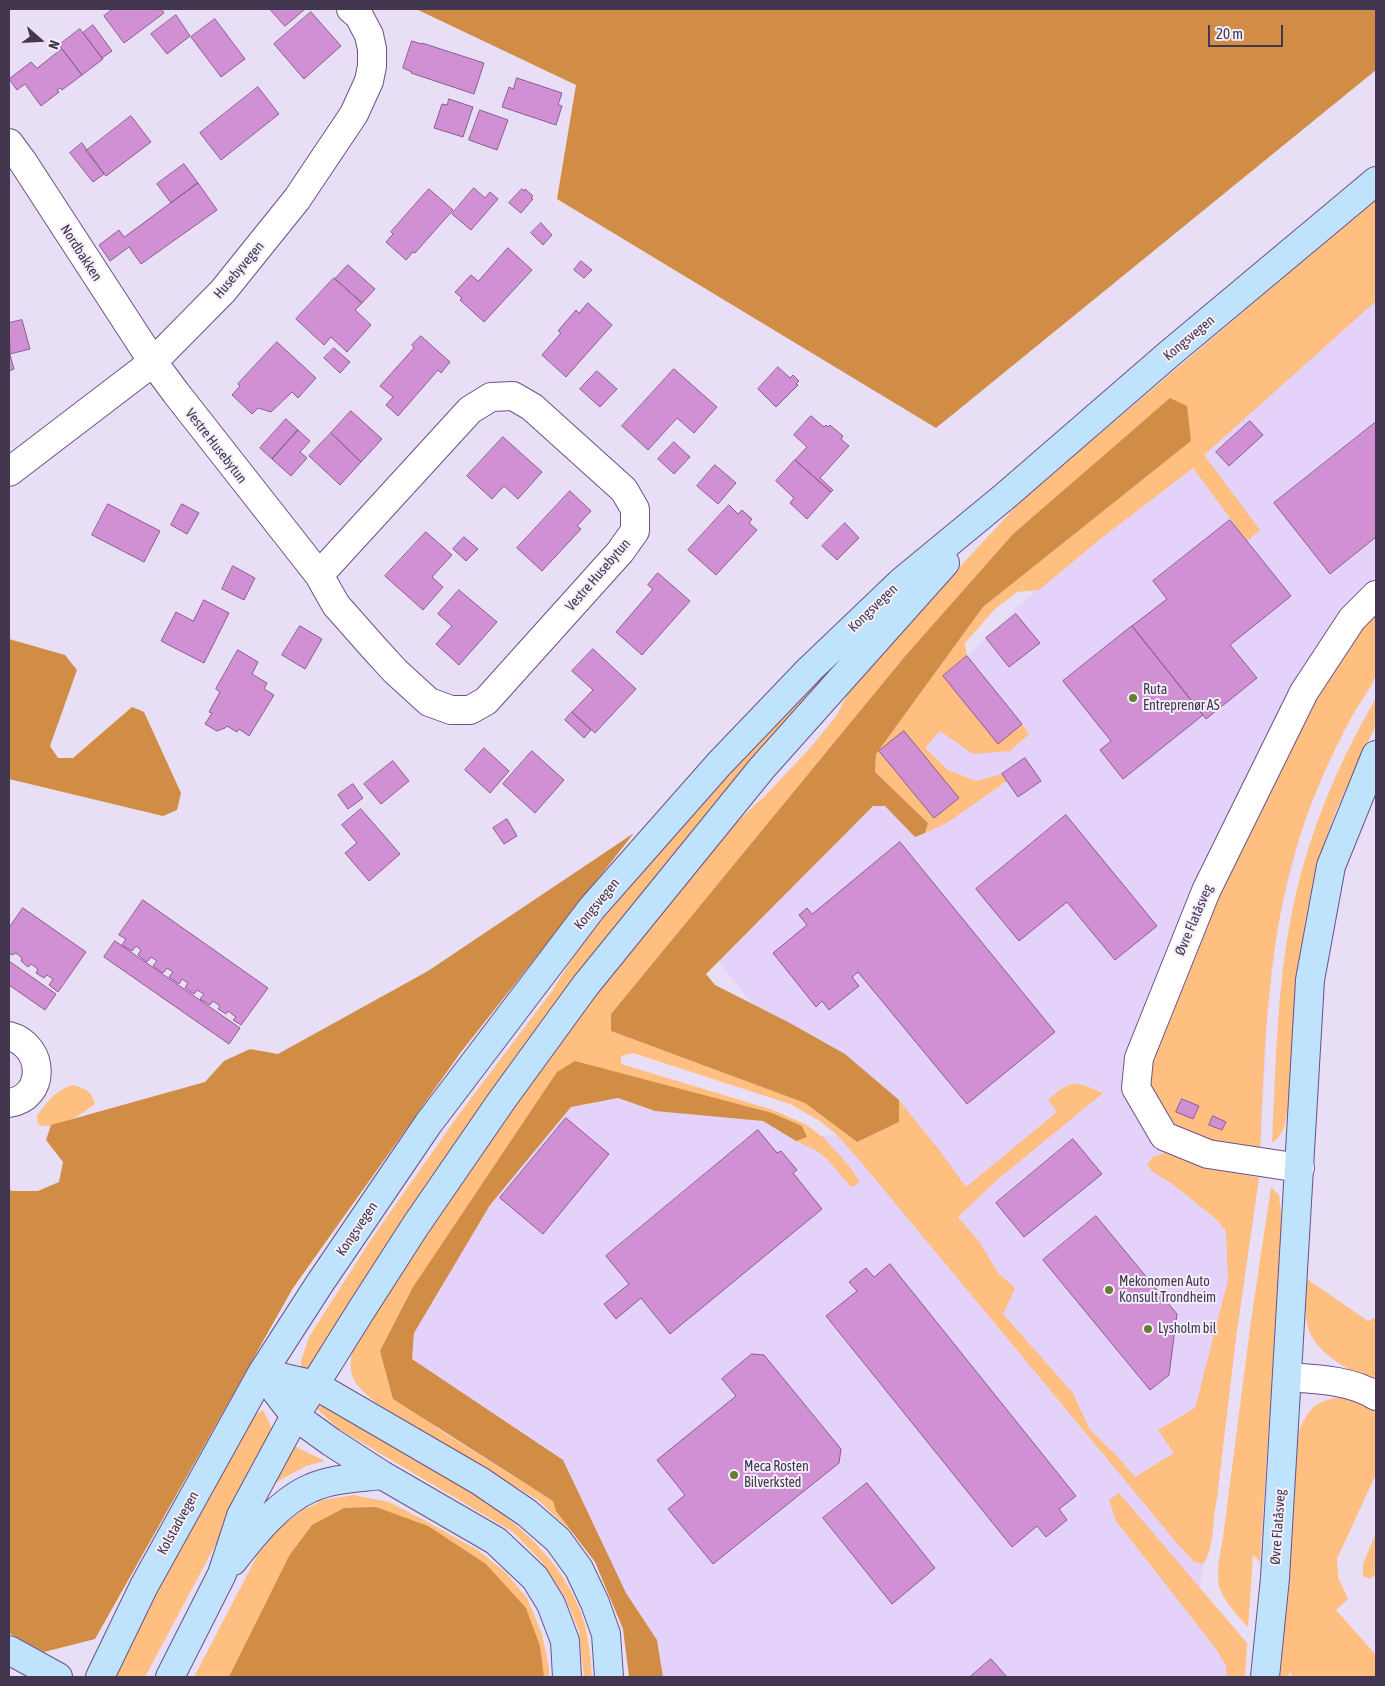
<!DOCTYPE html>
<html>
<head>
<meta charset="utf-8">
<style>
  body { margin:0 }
  #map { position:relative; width:1385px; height:1686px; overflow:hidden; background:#e8def6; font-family:"Asap Condensed",sans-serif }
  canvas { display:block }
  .frame { position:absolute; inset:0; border:10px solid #42374f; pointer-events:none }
  .north { position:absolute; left:15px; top:15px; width:50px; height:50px; -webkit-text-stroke:4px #f3eefa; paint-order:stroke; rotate:109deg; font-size:14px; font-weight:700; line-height:20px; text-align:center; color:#42374f }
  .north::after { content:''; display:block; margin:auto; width:18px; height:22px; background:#42374f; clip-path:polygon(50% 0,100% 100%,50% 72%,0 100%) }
  .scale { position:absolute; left:1208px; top:25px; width:75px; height:22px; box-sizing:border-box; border:2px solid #42374f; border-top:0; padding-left:6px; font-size:15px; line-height:18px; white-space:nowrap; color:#42374f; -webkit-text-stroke:4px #f3eefa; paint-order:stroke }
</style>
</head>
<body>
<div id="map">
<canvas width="1385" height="1686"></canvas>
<div class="frame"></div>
<div class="north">N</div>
<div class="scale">20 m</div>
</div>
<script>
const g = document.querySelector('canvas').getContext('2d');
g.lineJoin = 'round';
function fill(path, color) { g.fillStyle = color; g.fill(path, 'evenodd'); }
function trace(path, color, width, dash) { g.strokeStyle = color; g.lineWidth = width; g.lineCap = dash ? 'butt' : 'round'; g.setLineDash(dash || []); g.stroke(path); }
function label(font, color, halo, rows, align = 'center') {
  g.font = font + ' "Asap Condensed",sans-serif'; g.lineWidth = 4; g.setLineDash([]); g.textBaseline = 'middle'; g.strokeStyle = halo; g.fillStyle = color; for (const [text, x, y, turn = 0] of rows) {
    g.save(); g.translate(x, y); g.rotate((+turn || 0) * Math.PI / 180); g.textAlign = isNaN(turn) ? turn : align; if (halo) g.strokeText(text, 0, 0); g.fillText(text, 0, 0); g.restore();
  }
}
const built = new Path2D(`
  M1376,278v396l-18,30 -22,42 -21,48 -15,42 -23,92 -10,96 -8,154 -23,160 -19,160 -4,19v16l-5,24 -5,7 -7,49 42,64h-575l-6,-37 -31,-47 -51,-105 -163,-129 2,-26 76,-128 81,-98 47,-9 37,13 108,10 33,20 11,-4 49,-4 -167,-208 390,-377z`);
const green = new Path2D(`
  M1376,199v102l-172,154 56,75 -13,11 -54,-73 -94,72 -60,50 -22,2 -23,18 -29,33 2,13 -24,20 55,68 24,-20 7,10 -19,17 -37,3 -33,-23 -15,17 23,22 28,11 26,-7 5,7 -60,42 -22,10 3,-10 -53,-51 1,-18 107,-147 208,-166 -21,-42 -157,135 -107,121 -295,359v17l194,72 52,39 42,-20v-22l44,55 23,32 91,-75 -9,-12c24,-21 26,-20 55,-7l-106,87 -39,37 20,23 21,34 16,14 -12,26 70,79 17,37 28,27 17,20 39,-24 -16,-23 37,-22 33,-128 -2,-49 -11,-13 -44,-35 -18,-11 -6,-7 6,-8 13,-5 22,10 71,16 -23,160 -19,160c-5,21 -2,49 -14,66l-9,-2 -18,-20 -315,-380 -26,-29 -15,-12 -30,-17 -157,-51 -12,3v8l152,46 32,14 19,14 26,29 9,14 -5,6 -4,-1 -23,-27 -10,-8 -21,-10 11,-4 -5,-11 -227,-65 -195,290 55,76 118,74 3,10 15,20 -33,-31 -163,-98c-22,-19 -28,-25 -22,-55l75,-122 180,-253 110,-133 47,-43 46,-49 25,-31 21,-39 165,-177z
  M910,584l-117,133 -483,664 -9,-7v-13l8,-24 61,-96 90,-128 92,-122 59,-94 79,-93z
  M1376,611c0,12 3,55 0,64 -5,13 -18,30 -25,43 -20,38 -38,77 -51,118 -33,101 -35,209 -40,315l-47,-8 -43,-18 -18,-34 -4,-27 9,-32 132,-289 48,-81z
  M1376,698v27l-39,83 -11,30 -20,81 -10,57 -7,129 -5,23 -6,10 -6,5c4,-79 5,-168 23,-245 16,-71 45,-138 81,-200z
  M72,1085c12,2 21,7 23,19 -12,10 -42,28 -57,20l-1,-8c11,-15 17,-24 35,-31z
  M1271,1187l8,8 3,25 -22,342 -7,-7 -5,72c-34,-38 -34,-40 -25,-90l28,-216z
  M1307,1279l61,42 8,-4v68c-27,-17 -66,-31 -70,-67 -2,-12 1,-27 1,-39z
  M1341,1397l18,4 17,8v65l-39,85 1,18 10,22 -12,11 40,45v22h-82l-5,-5v5h-9l7,-85 10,-156c9,-24 17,-36 44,-39z
  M317,1405l18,6c28,17 57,33 85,50 61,36 127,75 157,142 11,24 13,49 15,74h-8l-5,-46 -14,-34 -23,-35 -29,-30 -174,-103 -23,-21z
  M263,1410l12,25 -39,71 -91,171h-28l-7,-5 136,-251z
  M288,1443l37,18 -19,5 -35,19z
  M1119,1493l128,150 -2,34h-18l-1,-11 -9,-16 -101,-129 -7,-21z
  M354,1495l35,7 35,18 55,31 26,21 22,26 15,36 7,33v10h-355l64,-123 24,-29 21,-15 20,-10z
  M1376,1533v41l-6,5 -7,-3v-12z`);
const forest = new Path2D(`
  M416,9h960v61l-440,358 -379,-229 19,-114z
  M1170,398l17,8 4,35 -208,166 -107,147 -1,18 53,51 -3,10 -10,4 -30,-31h-12l-167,168 9,11 73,37 57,32 54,46v22l-42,20 -52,-39 -194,-72v-17l295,-359 107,-121z
  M9,639l56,16 12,15 -27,76 8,12h15l59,-51 12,5 37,81 -4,17 -14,6 -154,-37z
  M634,833l-173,219 -168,236 -198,351 -51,13 -35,-19v-446l2,4h27l21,-9 4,-20 -17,-22 5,-15 154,-43 19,-21 26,-12 28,5 150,-83z
  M575,1061l197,52 30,13 5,11 -11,4 -33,-20 -108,-10 -37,-13 -47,9 -81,98 -76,128 -2,26 151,101 63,133 31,47 6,37h-34l-6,-48 -28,-67 -39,-51 -3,-10 -160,-102 -13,-48 33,-64 144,-215z
  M376,1507l52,19 58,38 40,44 14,38 4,31h-315l60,-121 23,-31 32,-17z`);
const building = new Path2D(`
  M113,9h48l3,4 -40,30 -20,-27z
  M270,9h35l-20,17z
  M311,12l30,34 -37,33 -30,-35z
  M176,15l14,21 -23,18 -16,-20z
  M215,19l30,40 -24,18 -30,-40z
  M93,25l19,26 -10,7 -19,-25z
  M80,29l23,30 -21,16 -23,-30z
  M412,41l9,3 1,-1 62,20 -10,31 -63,-21 1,-1 -9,-4z
  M62,49l20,26 -20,15 -2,-2 -3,2 2,2 -18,14 -16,-22 -8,6 -8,-11 22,-17 6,6z
  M517,78l45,15 -4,12 4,1 -6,19 -54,-18 7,-20 4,2z
  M258,87l21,27 -58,46 -21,-27z
  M449,99l24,8 -10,30 -29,-9 8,-24 5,1z
  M480,110l28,10 -11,30 -28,-10z
  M131,116l20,26 -45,34 -20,-25z
  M82,143l22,31 -11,8 -23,-29z
  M184,164l14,19 -27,20 -14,-19z
  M198,183l19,27 -76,54 -12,-17 -19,14 -11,-16 20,-15 5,7z
  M474,188l11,10 5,-6 8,7 -27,31 -19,-16z
  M429,189l24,21 -38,43 -2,-1 -7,8 -20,-18 7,-8 -2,-2z
  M522,189l2,2 1,-2 8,7 -2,2 2,1 -12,14 -12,-10z
  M541,223l11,12 -9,10 -12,-12z
  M508,248l24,22 -48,52 -24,-22 2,-2 -7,-6 16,-17 7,6z
  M581,261l11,9 -8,8 -10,-8z
  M348,265l27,24 -13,14 -27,-24z
  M334,278l28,25 -7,7 16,15 -24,27 -16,-15 -7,8 -28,-26z
  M588,303l24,22 -46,52 -24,-22 19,-22 -3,-2 18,-21 3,3z
  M22,320l8,29 -20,5 -1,-31z
  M421,336l29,26 -9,11 -3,-3 -40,46 -12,-11 7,-8 -13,-11 34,-38 -2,-3z
  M277,342l39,36 -18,20 -6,-6 -21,20 -13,-4 -6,6 -20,-19 8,-9 -2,-2z
  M334,348l16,14 -10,11 -16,-15z
  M9,351l5,18 -5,2z
  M778,367l12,11 3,-3 6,6 -3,3 2,1 -22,22 -18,-18z
  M674,369l43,38 -23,26 -17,-15 -29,32 -26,-24z
  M597,371l20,18 -17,18 -20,-18z
  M351,411l31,28 -21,23 -30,-29z
  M811,416l13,11 2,-2 2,2 2,-2 13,11 -2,3 8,7 -29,32 13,12 -2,2 -36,-32 12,-13 -13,-12z
  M286,419l12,11 -26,29 -12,-11z
  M1250,421l13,14 -34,31 -13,-14z
  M1376,422v115l-46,37 -56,-71z
  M298,430l12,11 -10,11 7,6 -16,18 -19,-17z
  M331,433l30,29 -21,23 -31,-29z
  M503,437l39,35 -24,27 -14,-13 -12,13 -25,-23z
  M674,442l16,15 -16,17 -16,-15z
  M795,460l36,32 -24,27 -17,-16 4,-5 -18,-17z
  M715,465l21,18 -18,21 -21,-18z
  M570,491l21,20 -14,15 4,3 -39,42 -25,-23z
  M108,504l52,27 -16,31 -52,-27z
  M182,504l17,9 -12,21 -16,-9z
  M729,505l9,9 4,-4 10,9 -3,4 8,7 -41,45 -28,-25z
  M1230,520l61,76 -61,49 27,33 -51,41 -74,-93 35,-27 -14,-18z
  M845,523l14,15 -22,22 -15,-14z
  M426,532l26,23 -20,22 11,10 -20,23 -38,-34z
  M464,537l14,12 -12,12 -13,-12z
  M233,566l22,12 -11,22 -22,-11z
  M658,573l32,28 -48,54 -26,-23 37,-43 -5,-4z
  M459,590l38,32 -38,43 -23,-21 16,-18 -14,-12z
  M204,600l25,13 -25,50 -43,-22 15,-29 17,9z
  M1016,614l24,29 -31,24 -23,-29z
  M300,626l22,13 -17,30 -23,-14z
  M1132,626l71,89 -80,64 -23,-29 11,-9 -48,-60z
  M593,649l43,40 -41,44 -23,-21 21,-22 -21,-19z
  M238,650l20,12 -6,12 15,9 -3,6 10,6 -25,41 -10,-7 -2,3 -10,-6 -2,2 -8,3 -12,-7 7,-11 -3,-1 11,-20 -4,-3z
  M967,656l55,68 -24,20 -55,-68z
  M572,712l19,18 -7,8 -19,-18z
  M904,731l55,67 -25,20 -55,-67z
  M484,748l25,23 -19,22 -25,-23z
  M532,751l32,29 -29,33 -32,-29z
  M1025,758l16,23 -23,16 -16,-23z
  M393,761l16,20 -28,23 -17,-20z
  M353,784l10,14 -15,11 -10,-14z
  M361,809l39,45 -31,27 -24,-28 12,-10 -15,-18z
  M1066,815l91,111 -42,34 -48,-58 -48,39 -43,-52z
  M507,819l10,17 -13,8 -11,-16z
  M900,842l155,190 -88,72 -109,-132 -6,5 7,9 -30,24 -7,-9 -6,6 -43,-54 34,-28 -8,-10 8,-7 5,6z
  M143,900l125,88 -27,37 -8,-5 3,-3 -8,-6 -2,3 -8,-5 2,-3 -7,-5 -3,4 -10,-6 4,-5 -7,-4 -3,4 -9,-6 3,-5 -6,-4 -3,5 -10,-7 4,-5 -6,-4 -4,5 -10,-7 4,-5 -6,-4 -4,5 -9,-7 3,-5 -5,-4 -4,5 -10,-6 4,-6 -7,-4z
  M23,908l63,44 -28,40 -9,-7 4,-6 -6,-4 -3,3 -8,-5 2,-4 -7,-5 -3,3 -7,-6 1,-3 -6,-5 -4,2 -3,-2v-25z
  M115,941l125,87 -11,16 -125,-87z
  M9,961l47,33 -11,16 -36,-25z
  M1182,1099l17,7 -6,13 -17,-7z
  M1213,1116l13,6 -4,8 -13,-5z
  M566,1118l43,36 -66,80 -43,-36z
  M758,1130l19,23 4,-2 16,19 -4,3 29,36 -152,125 -29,-36 -25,21 -12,-15 25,-20 -23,-28z
  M1073,1139l29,35 -78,63 -28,-34z
  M1096,1216l81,98 -8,61 -19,15 -107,-130z
  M890,1264l186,232 -17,13 8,11 -21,17 -9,-11 -25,21 -186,-231 31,-25 -8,-9 17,-14 8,9z
  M752,1354l12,1 77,94 -2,14 -126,101 -45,-55 17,-14 -28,-35 79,-64 -14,-17z
  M867,1483l68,85 -43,36 -69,-86z
  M991,1659l16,18h-37z`);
const street = new Path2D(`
  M9,143l14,19 130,200 23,31 143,182 17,30 38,43 21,23 34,31 22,8h19l16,-9 134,-149 15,-21v-22l-11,-19 -92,-83 -19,-11 -22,1 -21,13 -151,165
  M9,472l144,-110 70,-71 74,-92 57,-85 15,-33 3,-15v-17l-3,-14 -10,-19 -8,-7
  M9,1036c37,10 37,62 0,67
  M1300,1168l-92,-14 -44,-18 -28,-48 3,-30 67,-167 98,-199 48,-73 24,-24
  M1287,1377c29,2 64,3 89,19`);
const secondary = new Path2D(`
  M262,1373l53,12 165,96 47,32 31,27 21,29 16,34 11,31 3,43
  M262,1373l33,43 36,26 51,33 114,66 39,37 16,26 14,37 2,36
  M233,1561c20,-26 47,-60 78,-73 22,-10 48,-10 71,-13
  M9,1650l49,27
  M100,1677l44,-91 118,-213 58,-90 108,-159 164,-216 127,-144 91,-95 91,-87 103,-85 165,-143 207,-173
  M170,1677l52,-103 19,-58 54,-100 67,-107 54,-84 86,-125 83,-114 177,-218 183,-205
  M1265,1677l10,-99 35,-598 21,-114 45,-111`);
const markers = [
  [1133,698,5,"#647d30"],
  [1109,1290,5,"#647d30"],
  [1148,1329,5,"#647d30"],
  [734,1475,5,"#647d30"]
];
const streetNames = [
  ["Nordbakken",81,253,57],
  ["Husebyvegen",239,270,-50],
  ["Kongsvegen",1189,338,-40],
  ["Vestre Husebytun",216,446,52],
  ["Vestre Husebytun",598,575,-49],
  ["Kongsvegen",873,608,-44],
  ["Kongsvegen",597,904,-50],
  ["Øvre Flatåsveg",1194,920,-67],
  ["Kongsvegen",357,1229,-56],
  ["Kolstadvegen",178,1523,-61],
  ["Øvre Flatåsveg",1278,1527,-86]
];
const poiNames = [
  ["Ruta",1143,690],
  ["Entreprenør AS",1143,706],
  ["Mekonomen Auto",1119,1282],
  ["Konsult Trondheim",1119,1298],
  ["Lysholm bil",1158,1329],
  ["Meca Rosten",744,1467],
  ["Bilverksted",744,1483]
];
fill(built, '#e4d2fa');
fill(green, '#febf80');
fill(forest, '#d18d46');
fill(building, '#d18fd4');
trace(building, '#8a5e8c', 1);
trace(street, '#6b5287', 30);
trace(secondary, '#6b5287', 30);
trace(street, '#fff', 28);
trace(secondary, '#bfe3fc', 28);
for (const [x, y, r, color] of markers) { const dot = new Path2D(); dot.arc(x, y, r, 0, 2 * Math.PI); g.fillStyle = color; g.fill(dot); trace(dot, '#f3eefa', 2); }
label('14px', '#42374f', '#f3eefa', streetNames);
label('14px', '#42374f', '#f3eefa', poiNames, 'left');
</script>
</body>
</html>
